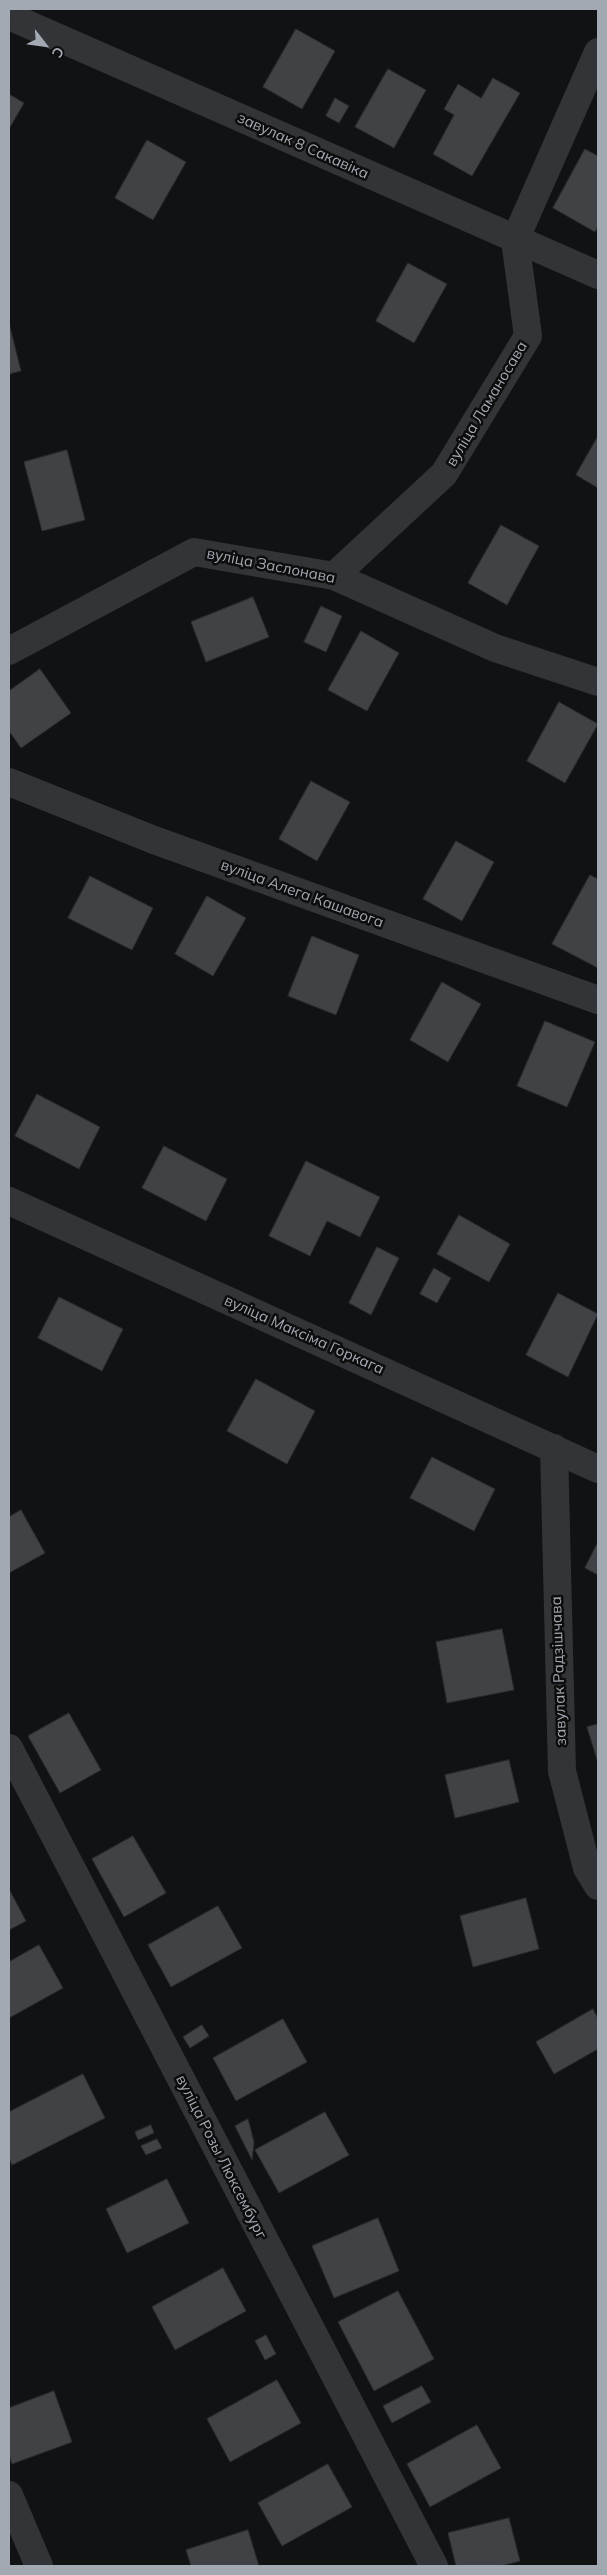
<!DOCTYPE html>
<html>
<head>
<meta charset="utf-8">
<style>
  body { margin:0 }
  #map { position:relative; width:607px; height:2575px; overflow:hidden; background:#111213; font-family:Mulish,sans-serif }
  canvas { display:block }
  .frame { position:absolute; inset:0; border:10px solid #a3a9b3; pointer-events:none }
  .north { position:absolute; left:20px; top:20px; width:50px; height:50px; -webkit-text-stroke:4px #0d0d0e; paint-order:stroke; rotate:120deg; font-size:14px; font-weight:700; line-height:20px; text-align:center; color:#a3a9b3 }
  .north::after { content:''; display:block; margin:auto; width:18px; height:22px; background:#a3a9b3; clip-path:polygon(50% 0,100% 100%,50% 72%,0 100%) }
</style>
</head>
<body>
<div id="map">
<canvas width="607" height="2575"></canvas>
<div class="frame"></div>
<div class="north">С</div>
</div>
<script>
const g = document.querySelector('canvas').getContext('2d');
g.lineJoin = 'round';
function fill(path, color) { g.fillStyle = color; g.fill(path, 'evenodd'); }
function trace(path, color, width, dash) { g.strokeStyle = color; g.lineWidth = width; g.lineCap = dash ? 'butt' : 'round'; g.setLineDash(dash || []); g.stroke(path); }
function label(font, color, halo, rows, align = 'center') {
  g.font = font + ' Mulish,sans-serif'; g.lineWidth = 5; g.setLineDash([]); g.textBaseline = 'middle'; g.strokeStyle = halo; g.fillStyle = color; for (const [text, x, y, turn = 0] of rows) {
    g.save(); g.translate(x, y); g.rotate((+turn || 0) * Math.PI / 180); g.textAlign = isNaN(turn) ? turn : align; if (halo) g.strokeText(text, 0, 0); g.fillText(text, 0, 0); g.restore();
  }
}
const building = new Path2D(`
  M296,29l39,22 -33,58 -39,-22z
  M388,69l38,21 -32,58 -39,-21z
  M493,78l27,15 -48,83 -39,-22 21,-39 -10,-6 14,-25 23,14z
  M9,94l15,9 -15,26z
  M335,98l14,8 -10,17 -13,-7z
  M147,140l39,22 -33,58 -38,-22z
  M585,149l13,7v70l-3,6 -42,-24z
  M408,263l39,21 -33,59 -38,-22z
  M9,323l12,48 -12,3z
  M598,436v52l-22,-13z
  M67,450l18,70 -43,11 -18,-69z
  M501,525l38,21 -32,59 -39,-22z
  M253,597l16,40 -63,25 -15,-40z
  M321,606l21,10 -16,36 -22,-10z
  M361,631l38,22 -32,58 -39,-21z
  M40,669l31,44 -50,35 -12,-17v-40z
  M559,702l39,22 -33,59 -38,-22z
  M311,781l39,21 -33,59 -38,-22z
  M456,841l38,21 -32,59 -39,-22z
  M590,875l8,4v89l-46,-24z
  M90,876l63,32 -21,42 -64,-32z
  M207,896l39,22 -33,58 -38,-22z
  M312,936l47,19 -23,60 -48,-19z
  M442,982l39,22 -33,58 -38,-22z
  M545,1021l50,21 -28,65 -50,-21z
  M37,1094l63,33 -21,42 -64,-33z
  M164,1146l63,33 -21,42 -64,-33z
  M306,1161l74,36 -20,40 -33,-16 -17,35 -41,-20z
  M459,1215l51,29 -21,38 -52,-28z
  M377,1247l22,11 -28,57 -22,-12z
  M434,1268l17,10 -14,25 -17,-9z
  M558,1293l40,21 -30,63 -42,-22z
  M59,1297l64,32 -21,42 -64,-33z
  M256,1379l59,32 -28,53 -60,-33z
  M432,1457l63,32 -21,42 -64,-33z
  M21,1510l24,43 -36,20v-56z
  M598,1542v33l-13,-7z
  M502,1629l12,61 -67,13 -11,-61z
  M69,1713l32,57 -41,23 -32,-57z
  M598,1724v39l-11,-36z
  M509,1760l10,42 -64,16 -10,-43z
  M133,1836l33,57 -42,24 -32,-58z
  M9,1889l17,32 -17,9z
  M526,1898l13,51 -66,18 -13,-51z
  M218,1906l24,42 -71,39 -23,-42z
  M39,1945l24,43 -54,30v-56z
  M593,2009l5,10v30l-44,25 -18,-32z
  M283,2019l24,43 -71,39 -23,-43z
  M202,2025l7,11 -19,12 -7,-11z
  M83,2074l22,44 -93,47 -3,-7v-46z
  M325,2112l24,43 -70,38 -24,-43z
  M248,2119l6,23 -2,18 -17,-34z
  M151,2125l3,8 -16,7 -3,-8z
  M157,2139l5,9 -16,7 -5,-9z
  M167,2179l22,44 -62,30 -21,-44z
  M378,2218l21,53 -65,27 -22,-52z
  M223,2268l23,43 -71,39 -23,-43z
  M398,2291l36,68 -60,32 -36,-69z
  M266,2335l10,19 -11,6 -10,-19z
  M277,2380l24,43 -71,39 -23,-43z
  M422,2386l9,16 -39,21 -9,-17z
  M54,2391l18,51 -60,22 -3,-9v-47z
  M477,2425l24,43 -71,39 -23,-43z
  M328,2464l24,43 -70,39 -24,-43z
  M509,2518l11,43 -19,5h-45l-8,-33z
  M248,2530l11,36h-68l-5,-16z`);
const minor = new Path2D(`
  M9,16l589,259
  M334,576l110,-102 84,-138 -13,-96 83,-188
  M9,651l185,-99 140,24 161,72 103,34
  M9,782l145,58 444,160
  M9,1201l589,268
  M554,1448l8,323 25,97 11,18
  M9,1748l425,818
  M9,2495l30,71`);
const streetNames = [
  ["завулак 8 Сакавіка",303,146,24],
  ["вуліца Ламаносава",487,404,-59],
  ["вуліца Заслонава",271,566,11],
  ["вуліца Алега Кашавога",302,894,20],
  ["вуліца Максіма Горкага",304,1335,24],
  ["завулак Радзішчава",559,1671,-92],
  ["вуліца Розы Люксембург",221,2157,63]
];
fill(building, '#404246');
trace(building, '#2b2c2f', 1);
trace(minor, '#333438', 28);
label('15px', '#a3a9b3', '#0d0d0e', streetNames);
</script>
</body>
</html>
